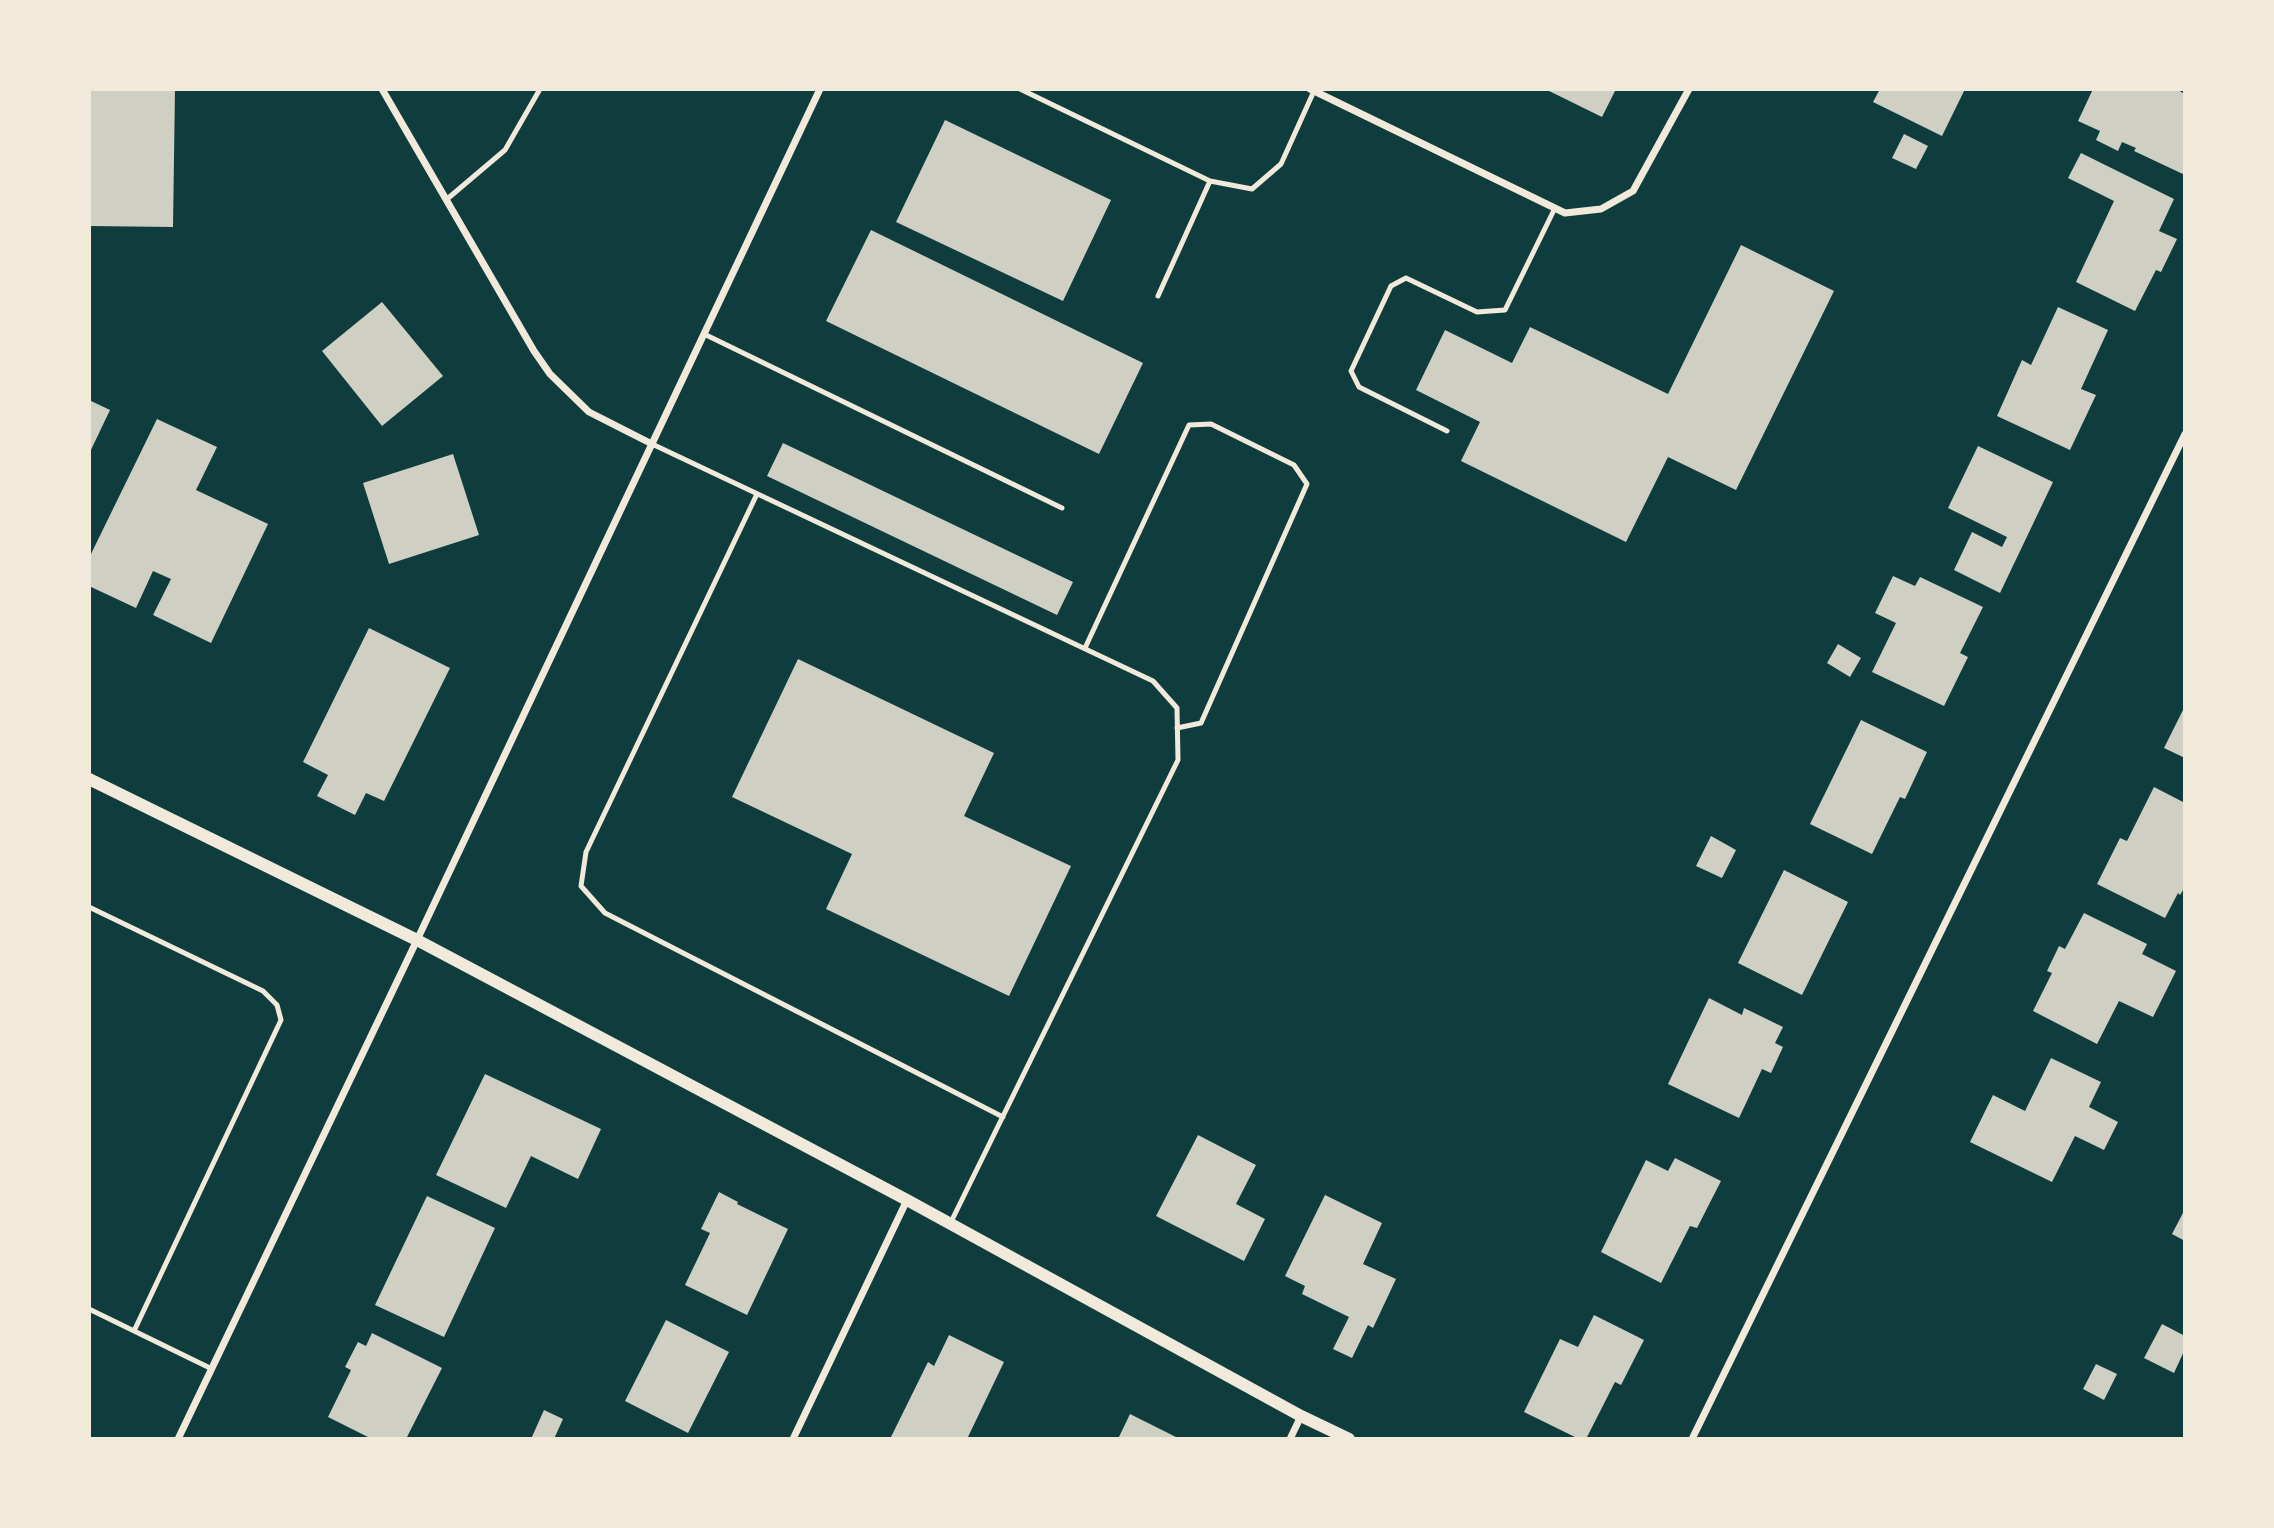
<!DOCTYPE html>
<html>
<head>
<meta charset="utf-8">
<style>
  body { margin:0 }
  #map { position:relative; width:2274px; height:1528px; overflow:hidden; background:#0f3d3e; font-family:"Archivo Narrow",sans-serif }
  canvas { display:block }
  .frame { position:absolute; inset:0; border:91px solid #f1e9da; pointer-events:none }
</style>
</head>
<body>
<div id="map">
<canvas width="2274" height="1528"></canvas>
<div class="frame"></div>
</div>
<script>
const g = document.querySelector('canvas').getContext('2d');
g.lineJoin = 'round';
function fill(path, color) { g.fillStyle = color; g.fill(path, 'evenodd'); }
function trace(path, color, width, dash) { g.strokeStyle = color; g.lineWidth = width; g.lineCap = dash ? 'butt' : 'round'; g.setLineDash(dash || []); g.stroke(path); }
const building = new Path2D(`
  M89,89h86l-2,138 -84,-1z
  M1545,89h71l-14,28z
  M1880,89h85l-23,47 -69,-34z
  M2093,89h83l9,5v81l-51,-24 2,-3 -14,-6 -4,9 -22,-11 4,-9 -22,-10z
  M945,120l166,80 -48,101 -167,-79z
  M1904,134l24,12 -12,23 -24,-11z
  M2081,153l93,46 -15,32 18,8 -16,33 -5,-2 -21,41 -59,-29 38,-81 -46,-23z
  M871,230l272,133 -44,91 -273,-133z
  M1741,245l93,46 -98,199 -68,-33 -42,85 -165,-81 19,-39 -64,-32 29,-60 67,33 18,-36 138,67z
  M382,302l61,74 -61,50 -60,-75z
  M2058,307l50,23 -27,59 15,6 -26,55 -73,-34 25,-56 9,5z
  M89,400l21,10 -21,44z
  M157,419l60,28 -21,43 72,34 -57,119 -58,-28 18,-36 -18,-8 -17,37 -47,-22v-28z
  M783,443l290,139 -16,33 -290,-139z
  M1978,446l75,36 -53,111 -46,-23 18,-38 30,15 5,-10 -59,-29z
  M453,454l26,81 -90,29 -26,-81z
  M1893,576l22,10 5,-9 63,30 -23,46 8,4 -24,49 -72,-34 24,-49 -21,-10z
  M369,628l81,40 -66,133 -18,-8 -11,22 -38,-19 11,-21 -25,-13z
  M1838,644l23,14 -11,19 -23,-14z
  M798,659l196,94 -30,63 107,50 -62,130 -183,-87 26,-55 -120,-57z
  M2185,706v52l-21,-10z
  M1861,720l66,32 -22,47 -5,-2 -28,57 -62,-30z
  M2154,787l31,16v84l-5,8 -2,-2 -13,25 -68,-34 23,-46 7,3z
  M1711,836l25,14 -14,28 -26,-12z
  M1784,870l64,32 -46,93 -64,-32z
  M2084,913l63,31 -5,10 34,17 -23,46 -34,-16 -22,43 -64,-33 19,-38 -5,-2 12,-25 6,3z
  M1709,998l33,17 2,-7 39,19 -8,16 8,4 -12,26 -9,-4 -23,49 -71,-34z
  M2051,1058l50,24 -12,25 29,15 -14,28 -29,-14 -23,46 -82,-40 23,-47 32,16z
  M485,1074l116,55 -23,50 -47,-23 -25,52 -70,-33z
  M1198,1135l58,30 -20,39 29,15 -21,42 -88,-45z
  M1675,1158l46,23 -24,47 -7,-2 -29,57 -60,-31 45,-92 22,11z
  M719,1192l19,10 -1,2 51,25 -41,86 -62,-30 25,-52 -9,-4z
  M1325,1195l57,28 -19,41 33,15 -23,49 -5,-3 -16,33 -19,-9 16,-32 -47,-23 3,-8 -20,-10z
  M427,1196l68,32 -51,109 -69,-32z
  M2185,1209v32l-13,-7z
  M1594,1315l50,25 -23,45 -6,-3 -29,57h-7l-55,-27 36,-73 18,8z
  M666,1320l63,32 -41,81 -63,-32z
  M2162,1324l23,12v13l-11,24 -30,-15z
  M372,1333l70,35 -36,71h-34l-44,-22 23,-47 -6,-3 13,-25 8,4z
  M949,1335l55,27 -37,77h-77l38,-77 6,4z
  M2096,1364l21,10 -13,26 -21,-11z
  M544,1410l19,9 -9,20h-23z
  M1130,1414l50,25h-62z`);
const service = new Path2D(`
  M1020,89l190,92 -52,115
  M1210,181l42,8 29,-25 33,-73
  M446,200l59,-50 35,-61
  M704,334l358,174
  M1447,431l-88,-44 -8,-16 40,-85 15,-8 71,34 28,-2 50,-102
  M652,444l501,237 24,27 1,52 -228,464
  M757,494l-171,358 -5,34 24,27 398,204
  M1085,648l104,-223 22,-1 83,41 13,19 -106,239 -24,5
  M89,907l174,84 14,14 4,15 -147,311
  M89,1309l123,60`);
const minor = new Path2D(`
  M382,89l152,262 16,23 39,38 63,32
  M1310,89l255,124 36,-4 32,-18 56,-102
  M178,1439l239,-499 403,-851
  M793,1439l114,-239
  M1290,1439l11,-23
  M1692,1439l493,-1005`);
const tertiary = new Path2D(`
  M89,779l328,161 490,260 394,216 48,23`);
fill(building, '#cfcfc3');
trace(service, '#f1e9da', 5);
trace(minor, '#f1e9da', 7);
trace(tertiary, '#f1e9da', 12);
</script>
</body>
</html>
